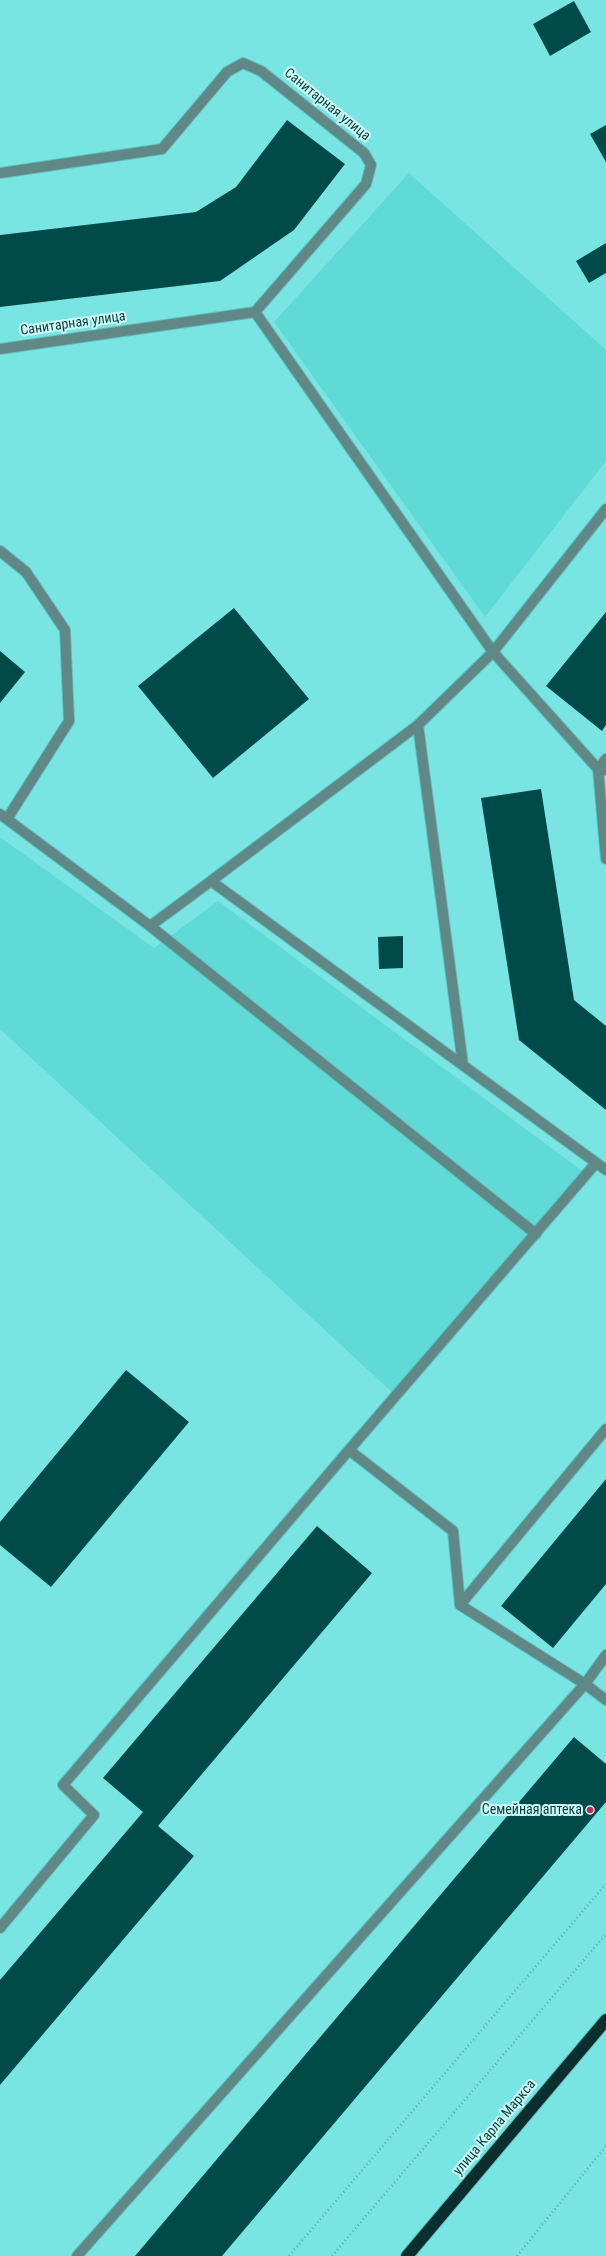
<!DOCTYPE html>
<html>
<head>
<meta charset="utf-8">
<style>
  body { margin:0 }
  canvas { display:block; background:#79e5e2 }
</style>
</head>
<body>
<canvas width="606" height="2256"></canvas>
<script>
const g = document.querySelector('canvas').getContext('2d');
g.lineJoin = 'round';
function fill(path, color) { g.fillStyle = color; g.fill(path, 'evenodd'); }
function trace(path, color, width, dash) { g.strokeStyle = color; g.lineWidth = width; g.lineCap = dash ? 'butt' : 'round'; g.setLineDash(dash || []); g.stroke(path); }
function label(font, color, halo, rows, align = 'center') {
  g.font = font + ' "Roboto Condensed",sans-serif'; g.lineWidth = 4; g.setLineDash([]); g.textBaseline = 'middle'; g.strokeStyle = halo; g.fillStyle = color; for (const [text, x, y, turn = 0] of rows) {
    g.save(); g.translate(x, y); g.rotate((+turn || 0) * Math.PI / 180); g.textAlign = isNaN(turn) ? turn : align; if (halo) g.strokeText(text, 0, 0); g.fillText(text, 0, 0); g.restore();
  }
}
const built = new Path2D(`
  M409,173l197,177v111l-121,156 -211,-295z
  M0,837l154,111 64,-47 371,275 -193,220 -396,-367z`);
const building = new Path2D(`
  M574,1l17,31 -41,24 -17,-32z
  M287,120l58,44 -51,66 -74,51 -220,26v-72l196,-23 40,-25z
  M606,125v37l-16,-28z
  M606,243v30l-17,10 -13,-22z
  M234,608l75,91 -96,79 -75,-92z
  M606,612v113l-4,6 -56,-45z
  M0,651l25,21 -25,31z
  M541,789l33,211 32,26v84l-87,-70 -38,-242z
  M403,936v32l-24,1 -1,-32z
  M126,1370l63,52 -138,165 -51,-42v-23z
  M606,1479v105l-53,64 -52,-42z
  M317,1526l55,47 -214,253 36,30 -194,229v-105l143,-168 -40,-34z
  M574,1737l32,27v38l-384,454h-87z`);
const path = new Path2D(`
  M289,2256l317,-372
  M332,2256l274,-322
  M517,2256l89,-110`);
const minor = new Path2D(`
  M0,173l162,-24 65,-77 16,-9 18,8 103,82 7,12 -5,19 -111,128 -255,37
  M255,312l238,340 105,117 8,90
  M0,551l26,21 39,58 4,91 -62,98
  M418,725l45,340
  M606,759l-8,10 8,1
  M0,814l150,112 61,-45 395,289
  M211,881l207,-156 75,-73 113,-143
  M150,926l386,308
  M349,1450l247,-287
  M460,1605l146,-176
  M606,1655l-21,29 21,16
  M0,1928l94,-113 -31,-30 286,-335 104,81 7,74 125,79 -508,572`);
const highway = new Path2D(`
  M407,2256l199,-236`);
const markers = [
  [590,1810,4,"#bf2e4f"]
];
const streetNames = [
  ["Санитарная улица",327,105,39],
  ["Санитарная улица",73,324,-8],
  ["улица Карла Маркса",495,2128,-50]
];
const poiNames = [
  ["Семейная аптека",582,1810]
];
fill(built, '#5fdad7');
fill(building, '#004b4a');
trace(minor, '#61c0bd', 12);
trace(highway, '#61c0bd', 14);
trace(path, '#54adaa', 2.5, [1, 3]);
trace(minor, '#5f8886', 10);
trace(highway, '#0b2f2e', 12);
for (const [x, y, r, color] of markers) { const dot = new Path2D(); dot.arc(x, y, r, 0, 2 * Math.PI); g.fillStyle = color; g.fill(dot); trace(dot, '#cbfcfa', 1.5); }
label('14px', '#0c3d3c', '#cbfcfa', streetNames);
label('14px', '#0c3d3c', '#cbfcfa', poiNames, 'right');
</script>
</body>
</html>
